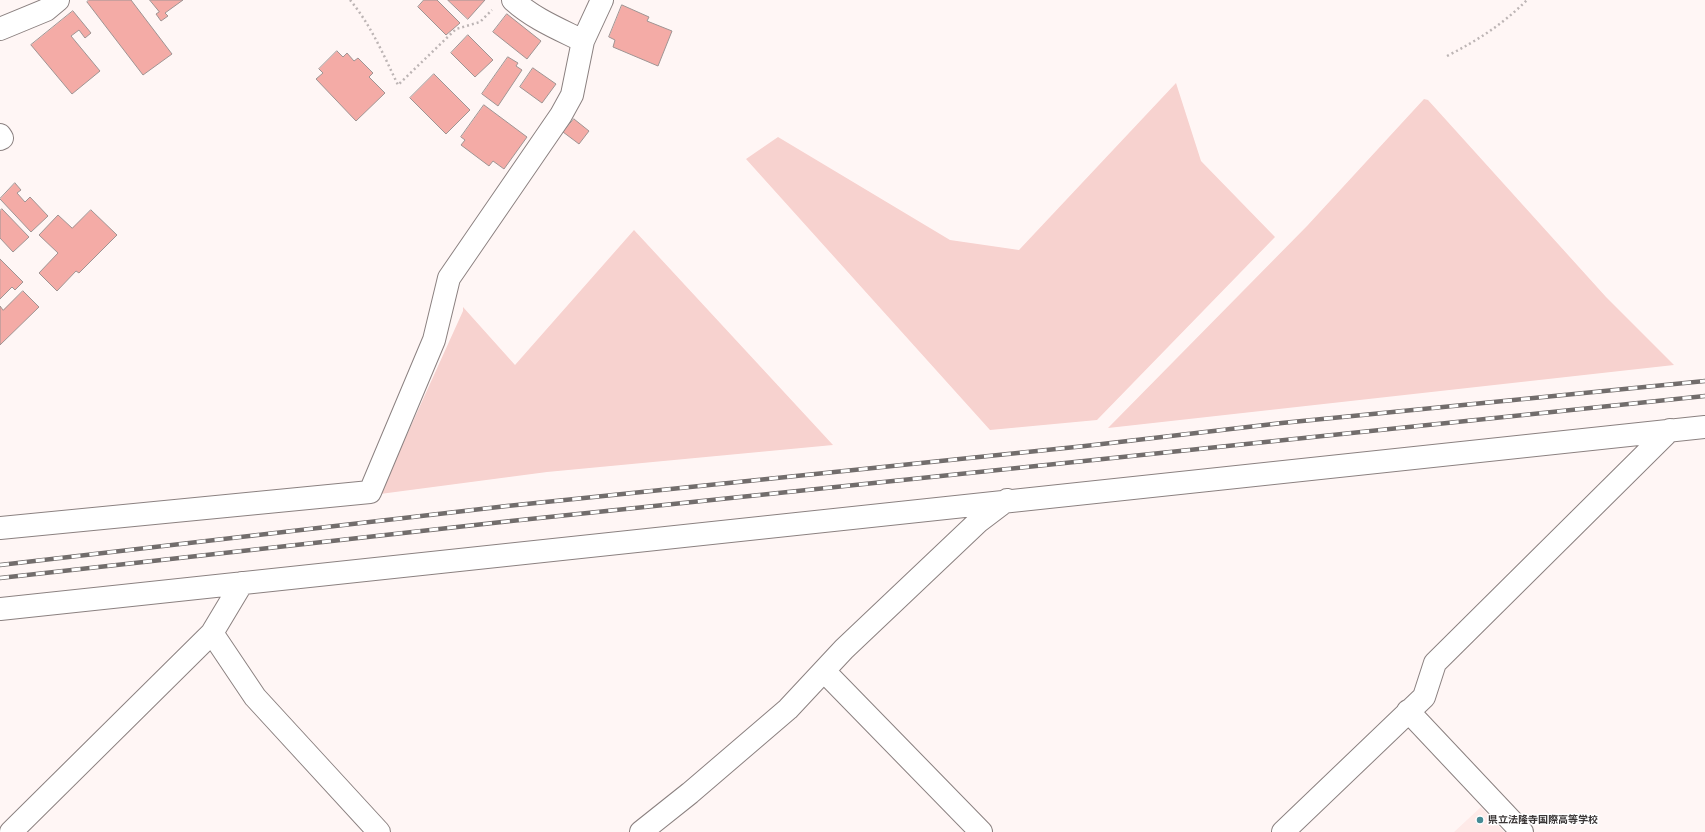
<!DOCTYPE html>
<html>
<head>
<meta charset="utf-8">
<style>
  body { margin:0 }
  canvas { display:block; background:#fff6f5 }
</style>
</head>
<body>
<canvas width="1705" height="832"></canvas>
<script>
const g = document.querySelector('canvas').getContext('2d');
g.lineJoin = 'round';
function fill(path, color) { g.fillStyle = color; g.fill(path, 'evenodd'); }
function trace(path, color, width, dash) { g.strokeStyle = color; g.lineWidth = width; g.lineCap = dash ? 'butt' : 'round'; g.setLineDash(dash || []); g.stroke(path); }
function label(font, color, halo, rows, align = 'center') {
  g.font = font + ' Figtree,"Noto Sans JP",sans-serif'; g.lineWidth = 3; g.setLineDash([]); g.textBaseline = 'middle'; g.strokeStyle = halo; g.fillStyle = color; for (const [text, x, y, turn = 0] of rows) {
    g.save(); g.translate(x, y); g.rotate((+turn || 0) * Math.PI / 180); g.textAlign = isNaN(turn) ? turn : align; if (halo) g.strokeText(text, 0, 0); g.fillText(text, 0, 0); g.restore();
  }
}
const built = new Path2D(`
  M1481,807l23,25h-50z`);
const green = new Path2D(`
  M1176,83l25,78 74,76 -178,183 -107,10 -244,-271 32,-22 172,103 69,10z
  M1424,99l4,1 178,197 68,68 -566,63 199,-202z
  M634,230l199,215 -286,27 -167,22 83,-183v-4l52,58z`);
const building = new Path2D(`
  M89,0h42l41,54 -29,21 -56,-73z
  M150,0h33l-18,13 3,3 -7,5 -5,-7 3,-2z
  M424,0h13l23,23 -14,12 -28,-28z
  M448,0h37l-17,19z
  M622,5l27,12 -2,4 25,10 -14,35 -45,-19 2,-7 -6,-3z
  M73,11l18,22 -6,5 -6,-8 -8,6 29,35 -28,23 -41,-49z
  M507,14l34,27 -14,18 -34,-27z
  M468,35l25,25 -18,17 -24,-24z
  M337,51l6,6 4,-4 7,8 4,-3 15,15 -4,4 16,16 -29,28 -40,-42 7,-6 -4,-4z
  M508,57l10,6 -2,3 6,4 -24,36 -16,-12z
  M533,68l23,16 -14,19 -22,-16z
  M434,74l36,36 -24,24 -36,-36z
  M484,105l43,32 -23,32 -11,-8 -4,5 -28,-21 4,-5 -4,-3z
  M574,119l15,12 -10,13 -16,-12z
  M15,183l6,7 -4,3 8,9 5,-5 18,19 -17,16 -31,-33z
  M2,209l27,28 -16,15 -13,-14v-27z
  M91,210l26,25 -38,38 -3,-2 -19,20 -18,-18 19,-20 -19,-18 19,-20 14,13z
  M0,259l23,23 -8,8 -3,-3 -12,12z
  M23,291l16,16 -39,38v-39l3,4z`);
const path = new Path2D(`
  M350,0c21,25 34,56 48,85l58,-56 24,-7 12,-12
  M1447,56c31,-16 55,-31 80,-56`);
const minor = new Path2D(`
  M513,0c21,19 46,29 70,41
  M0,29l46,-19 12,-10
  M0,135l2,3 -2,1
  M0,528l370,-36 64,-152 15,-62 112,-163 11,-20 11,-54 19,-41
  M0,609l1705,-182
  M212,633l43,64 124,135
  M824,671l157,161
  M1408,711l114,121
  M11,832l201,-199 30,-50
  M641,832l49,-39 98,-84 56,-60 134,-127 29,-22
  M1283,832l141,-135 11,-34 235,-233`);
const rail = new Path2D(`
  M0,565l507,-59 578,-60 197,-23 423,-42
  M0,578l511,-57 1194,-125`);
const markers = [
  [1480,820,4,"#458b95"]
];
const poiNames = [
  ["県立法隆寺国際高等学校",1488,820]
];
fill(built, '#feeae8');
fill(green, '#f7d2cf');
fill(building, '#f4aba6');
trace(building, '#9f9493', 1);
trace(minor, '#8b8180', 24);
trace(path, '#bdb5b5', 2.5, [2, 3]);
trace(minor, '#fff', 22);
trace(rail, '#726d6c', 4.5);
trace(rail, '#fff', 3, [9]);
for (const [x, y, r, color] of markers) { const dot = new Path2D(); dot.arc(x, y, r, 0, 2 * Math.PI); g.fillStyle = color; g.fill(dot); trace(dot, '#fff', 1.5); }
label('bold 10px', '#3a3636', '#fff', poiNames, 'left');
</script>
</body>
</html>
